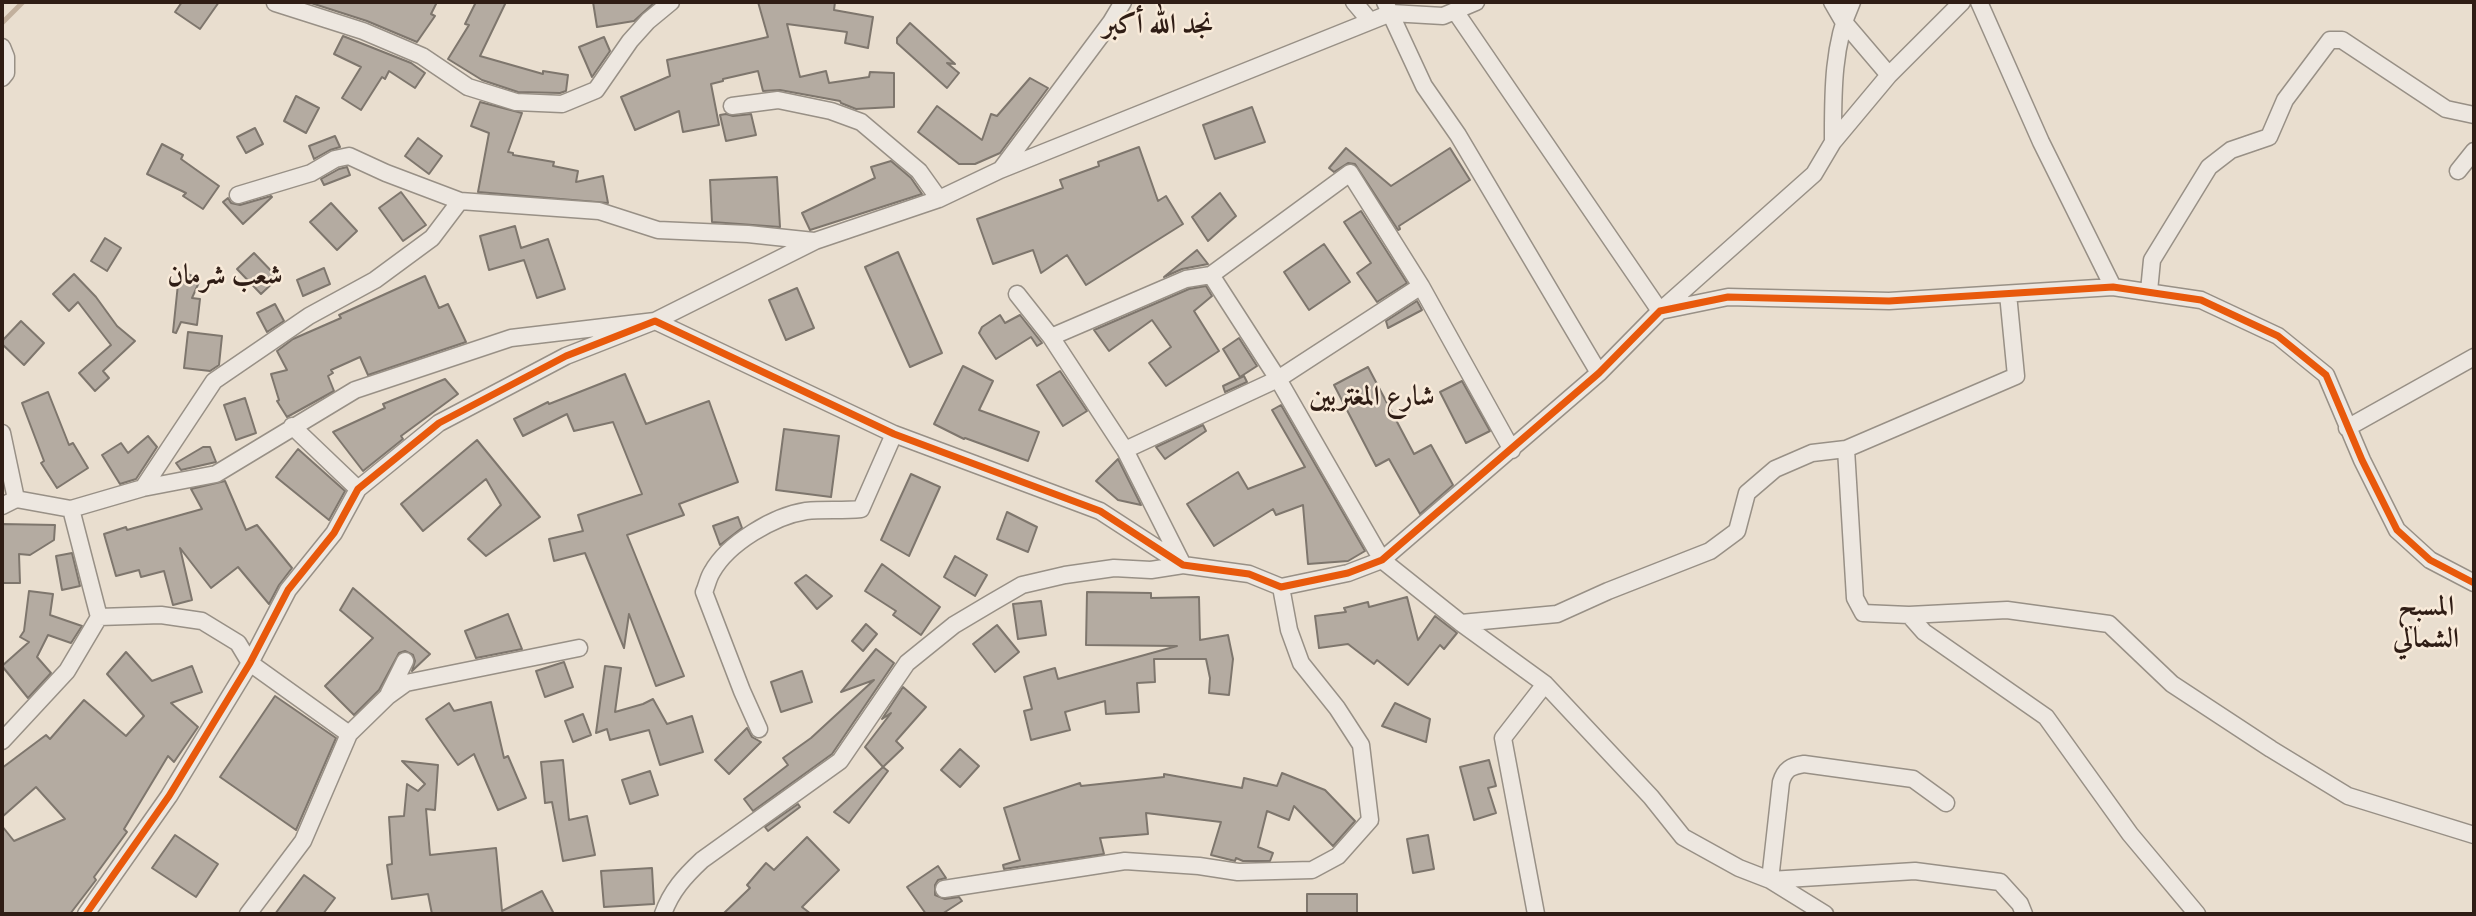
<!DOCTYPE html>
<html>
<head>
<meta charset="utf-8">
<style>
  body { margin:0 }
  #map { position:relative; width:2476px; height:916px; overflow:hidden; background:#e9decf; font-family:"IM FELL English",serif }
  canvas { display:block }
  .frame { position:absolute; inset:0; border:4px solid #2f1d15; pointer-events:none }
</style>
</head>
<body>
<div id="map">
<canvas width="2476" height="916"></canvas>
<div class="frame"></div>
</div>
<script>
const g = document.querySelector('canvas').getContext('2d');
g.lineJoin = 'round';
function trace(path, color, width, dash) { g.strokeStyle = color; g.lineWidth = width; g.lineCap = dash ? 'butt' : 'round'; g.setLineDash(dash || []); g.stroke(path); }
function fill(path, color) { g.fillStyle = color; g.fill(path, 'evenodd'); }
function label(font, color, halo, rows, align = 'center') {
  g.font = font + ' "IM FELL English",Amiri,serif'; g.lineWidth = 5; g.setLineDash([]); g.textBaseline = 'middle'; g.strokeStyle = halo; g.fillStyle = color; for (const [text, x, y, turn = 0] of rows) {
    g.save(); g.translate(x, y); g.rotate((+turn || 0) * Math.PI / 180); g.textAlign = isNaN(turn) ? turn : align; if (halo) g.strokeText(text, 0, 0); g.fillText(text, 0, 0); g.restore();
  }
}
const stream = new Path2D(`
  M2,23l21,-21`);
const building = new Path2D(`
  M182,2h37l-19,27 -25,-17z
  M308,2h129l-6,12 4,2 -18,26 -50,-21z
  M476,2h30l-26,54 63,18v-3l25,4 -2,16 -6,2 -42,-1 -36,-12 -34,-21 21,-34 -4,-1z
  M593,2h62l-21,19 -37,6z
  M758,2h77l-1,8 39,7 -5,31 -23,-5 2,-11 -60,-8 13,53 26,-6 3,12 40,-6 1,-5 24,1v34l-38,2 -15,-6 -1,-2 -60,-11 -17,1 -5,-20 -35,8v2l-12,3 8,41 -36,7 -4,-21 -44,19 -14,-33 49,-21 -3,-16 101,-23z
  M910,23l45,41 -8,-1 12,10 -12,15 -50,-45v-5z
  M343,36l68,27 14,10 -10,15 -26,-17 -4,8 -3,-2 -21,33 -19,-12 19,-31 -27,-13z
  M604,37l6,14 -18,26 -13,-30z
  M1030,78l18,10 -48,65 -25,11h-16l-41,-32 19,-26 45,34 9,-26 6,2z
  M296,96l23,12 -13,25 -22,-12z
  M480,102l42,11 -14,39 5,1v2l41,7 -1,4 25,5 -2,11 27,-6 5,27 -130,-11 11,-59 -18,-7z
  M1252,107l13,35 -50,17 -12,-34z
  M726,114l7,2 18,-2 5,21 -30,6 -6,-26z
  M255,128l8,16 -17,9 -9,-16z
  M335,136l5,11 -10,3 -16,9 -5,-13z
  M418,138l24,18 -13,18 -24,-18z
  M162,144l21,11 -2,4 38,27 -16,23 -20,-13 3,-3 -39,-19z
  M1139,147l19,54 8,-5 17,28 -97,61 -19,-30 -26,18 -8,-23 -40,14 -16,-45 86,-31 -3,-8 39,-14 -1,-4z
  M1346,148l45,38 59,-38 20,32 -71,46 1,3 -2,1 -43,-66 -7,-1 -14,9 -5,-4z
  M891,161l20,17 11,16 -112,36 -8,-17 73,-35 -4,-11z
  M347,167l3,8 -26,10 -3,-6 18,-10z
  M777,177l3,50 -68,-5 -2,-42z
  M401,192l25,33 -23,16 -24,-33z
  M1220,193l16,23 -28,25 -16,-24z
  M271,196l1,1 -29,27 -20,-22 5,-4 3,5 9,2z
  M331,203l26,28 -20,19 -27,-28z
  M1361,211l46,72 -30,19 -20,-29 14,-10 -27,-41z
  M515,226l6,22 27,-9 17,50 -28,9 -13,-38 -35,10 -9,-34z
  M105,238l16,10 -14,23 -16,-10z
  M1324,244l26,38 -41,28 -25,-38z
  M1197,250l11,14 -26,5 -18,8z
  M898,252l44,101 -32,14 -45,-100z
  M254,253l24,25 -17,16 -24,-25z
  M324,268l6,16 -27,12 -6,-16z
  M184,272l16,8 -8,18 8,1 -3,26 -16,-3 -5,11 -3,-1 5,-48z
  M74,274l22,23 21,29 18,15 -32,30 6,7 -14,13 -16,-18 32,-28 -33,-43 -9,9 -16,-17z
  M425,276l14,32 9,-4 18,38 -98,33 -8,-18 -29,13 2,3 -5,3 6,15 -47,26 -10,-16 2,-1 -8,-26 16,-4 -10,-19 16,-12 48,-21 -2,-3z
  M1206,286l6,10 -18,15 25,40 -53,35 -17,-23 22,-16 -19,-27 -43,31 -15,-21 95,-41z
  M797,288l17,40 -28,12 -17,-40z
  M1417,301l5,9 -34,18 -2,-7z
  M275,304l9,17 -17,11 -10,-19z
  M1000,315l5,8 15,-8 22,28 -5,3 -6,-9 -35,22 -17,-26 3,-6z
  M21,321l23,22 -20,22 -22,-21v-3z
  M188,332l34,4 -3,29 -9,6 -26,-3z
  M1239,338l18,28 -17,11 -17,-28z
  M963,366l30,15 -14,29 60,22 -11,29 -63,-23 -1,1 -30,-15z
  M1368,367l46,87 17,-9 22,40 -33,29 -31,-55 -13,7 -42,-81z
  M1060,371l27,40 -24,15 -26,-41z
  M625,374l21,50 63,-23 29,81 -59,22 5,11 -57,20 57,141 -28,10 -27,-72 -5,34 -39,-95 -31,8 -5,-22 34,-8 -5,-16 64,-21 -29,-72 -39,9 -7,-17 -44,22 -9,-17 34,-17 1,2z
  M1244,376l3,6 -22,10 -2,-6z
  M445,379l13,15 -57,42 2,3 -40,32 -30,-39 52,-24 -2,-4z
  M1462,381l28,50 -24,12 -26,-51z
  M48,392l21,53 4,-2 15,25 -31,20 -16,-25 3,-2 -22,-58z
  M245,398l11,35 -20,7 -12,-35z
  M1281,405l84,146 -17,10 -40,3 -5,-59 -27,10 -3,-6 -59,37 -27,-42 51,-32 10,17 57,-22 -33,-57z
  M1203,425l3,6 -41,28 -9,-12z
  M784,429l55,7 -8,61 -55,-7z
  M148,436l9,11 -21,32 -16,5 -18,-29 19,-12 7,10z
  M477,440l63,77 -54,39 -18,-17 33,-34 -15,-26 -63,52 -22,-27z
  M203,447h7l6,15 -35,8 -5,-7z
  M298,449l47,42 -16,29 -53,-43z
  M1118,459l23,46 -23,-5 -22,-19z
  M911,474l29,13 -31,69 -28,-16z
  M225,481l21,49 11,-5 35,43 -13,17 -10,19 -31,-37 -27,21 -31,-40 12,52 -19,5 -9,-34 -23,6 -2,-7 -23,6 -12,-42 22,-7 1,3 75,-21 -11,-20z
  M1007,512l30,15 -9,25 -31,-13z
  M738,517l4,11 -22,17 -7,-19z
  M2,524l53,1 -1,15 -24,15 -11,-1 1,29h-18z
  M72,553l8,33 -18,4 -6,-34z
  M955,556l32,19 -12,21 -31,-19z
  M882,564l58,43 -19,28 -28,-20 3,-4 -31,-20z
  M806,575l26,21 -15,13 -22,-26z
  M353,588l77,66 -18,17 3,-10 -2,-6 -8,-4 -6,2 -20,37 -25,25 -29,-29 48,-48 -33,-28z
  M29,591l24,3 -3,21 32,11 -11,17 -23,-8 -11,22 14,16 -23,25 -26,-32 27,-24 -9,-5 4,-6z
  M1087,592l64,1v5l48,-1 1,43 28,-5 5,24 -4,36 -20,-2 1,-15 -4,-19h-52l1,23 -18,1 2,29 -33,2 -1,-13 -40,11 5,18 -39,10 -7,-29 8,-2 -8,-32 31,-9 3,11 119,-33 -91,-1z
  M1407,597l11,43 17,-24 22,17 -13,16 -4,-4 -32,40 -31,-25 -3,4 -26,-20 -29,4 -4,-32 31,-4 -2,-4 24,-6 1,5z
  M1041,601l5,34 -28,4 -5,-35z
  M508,614l14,35 -46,9 -11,-27z
  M866,624l11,10 -14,17 -11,-10z
  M997,625l22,27 -24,20 -22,-28z
  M876,649l18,14 -62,91 -79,57 -9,-12 44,-34 -5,-7 28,-20 63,-58 -33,12z
  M126,652l26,29 40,-15 10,26 -31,11 27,24 -24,35 -6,-6 -44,73 3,3 -33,45 2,3 -26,34h-68v-88l12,15 51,-22 -29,-32 -34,30v-49l44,-33 4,4 34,-39 42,36 18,-20 -37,-42z
  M564,662l9,25 -28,10 -9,-26z
  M605,666l16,2 -6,44 28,-8 10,-5 14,25 25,-8 11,36 -43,13 -11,-35 -39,10 -3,-11 -11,4z
  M802,671l10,31 -31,10 -10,-30z
  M903,687l23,20 -30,34 7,7 -20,19 5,4 -39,52 -15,-11 49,-45 -18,-20 26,-34 -9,6z
  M275,696l61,42 -40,92 -76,-53z
  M491,702l13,56 4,-2 18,42 -28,12 -24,-56 -16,11 -32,-46 23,-16 5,8z
  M1395,703l35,16 -4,23 -44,-16z
  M583,714l8,21 -18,7 -8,-21z
  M747,728l5,9 9,5 -32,32 -14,-14z
  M960,749l19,17 -19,21 -19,-17z
  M563,760l6,60 18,-4 8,39 -32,6 -11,-59 -7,1 -4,-41z
  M1489,760l7,26 -8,2 8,25 -22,7 -14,-53z
  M402,761l36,4 -3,45 -9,-1 4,46 66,-7 6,63 40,-20 12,23h-122l-4,-20 -36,5 -5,-34 5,-1 -3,-47 15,-1 3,-32 11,7 7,-7z
  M650,771l8,24 -28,9 -8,-24z
  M1282,773l43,17 30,31 -22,25 -39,-40 -5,14 -22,-9 -9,36 15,6 -3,8h-27l-7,-3 -1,3 -24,-6 10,-33 -75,-9 2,21 -48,4 4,16 -100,15 -1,-4 17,-5 -16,-52 76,-25 1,3 83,-9v-3l78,14 2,-10 33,8z
  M798,804l2,3 -32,24 -3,-4z
  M175,835l43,29 -22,33 -44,-29z
  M1428,835l6,34 -21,4 -6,-34z
  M807,837l32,33 -37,37 9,7h-88l27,-26 -3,-3 19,-22 8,7z
  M938,866l8,12 -8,2 -3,5v10l10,4 14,-2 3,4 -20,13h-16l-19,-27z
  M652,868l2,36 -50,3 -3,-36z
  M304,875l31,23 -12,16h-48z
  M1307,894h50v20h-50z`);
const street = new Path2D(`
  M1354,2l16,19
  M1385,2l39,84 34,49 141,238
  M1832,2l11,19 46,54
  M1979,2l62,140 72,145
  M275,3l88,28 59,25 46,31 48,15 46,2 34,-14 34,-49 18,-20 23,-19
  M1455,11l205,300 154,-137 19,-32 56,-67 73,-73
  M2,47l4,10v16l-4,5
  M732,106l46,-6 53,11 30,11 58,49 20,28
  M1833,142c0,-46 -1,-97 19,-140
  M1002,168l109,-146 12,-20
  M2458,171l16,-20
  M238,195l73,-22 24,-14 14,-3 37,17 74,28 139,10 59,19 90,4 66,7
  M1211,275l67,104 104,181 79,63 84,61 106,113 32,40 56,31 31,12 55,34
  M2149,291l3,-31 57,-93 22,-17 38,-13 16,-37 45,-60h12l104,69 28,6
  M1051,337l135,-58 25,-4 139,-102 71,113 91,164
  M292,426l66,63
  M2347,428l127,-71
  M2,433l14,66
  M1846,449l9,149 8,15 46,2 98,-5 102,14 63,60 99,65 77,47 126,39
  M1125,450l153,-71 143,-93
  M143,488l71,-107 95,-65 66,-36 57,-42 28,-37
  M2,506l14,-7 55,10 72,-21 73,-14 139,-84 156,-52 144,-17 160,-80 124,-42 61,-29 391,-157 52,3 33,-14
  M71,509l28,108
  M1909,615l15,17 122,85 84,117 67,80
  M1461,623l96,-9 51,-23 102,-40 27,-20 10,-38 28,-24 37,-16 34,-4 170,-73 -8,-82
  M389,693l16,-32
  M759,729l-17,-38 -38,-99c3,-6 4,-14 8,-20 16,-29 62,-56 94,-61 18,-2 36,0 55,-2l33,-75
  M2,741l65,-70 32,-54 62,-2 41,6 36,22 12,20 99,71
  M1946,803l-33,-24 -109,-15c-13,2 -19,5 -23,18l-11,98 145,-9 85,11 20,22 4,10
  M944,889l181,-28 74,5 39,6 74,-2 26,-14 32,-36 -9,-75 -24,-37 -36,-45 -12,-33 -8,-43
  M86,914l83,-118 81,-133 38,-73 46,-57 24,-44 81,-66 127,-67 89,-35 239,113 206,77 83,54 66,9 32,13 67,-14 34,-13 217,-187 61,-62 68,-14 161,4 224,-14 88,13 77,36 48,39 36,85 35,70 33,30 44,23
  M248,914l55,-73 46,-107 39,-38 18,-13 173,-35
  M663,914c8,-23 22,-38 39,-54l138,-99 67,-98 47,-38 37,-22 31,-18 43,-10 49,-7 37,2 32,-5 -58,-115 -74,-113 -34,-43
  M1536,914l-33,-176 42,-54`);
const cycleway = new Path2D(`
  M86,914l83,-118 81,-133 38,-73 46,-57 24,-44 81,-66 127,-67 89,-35 239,113 206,77 83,54 66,9 32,13 67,-14 34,-13 217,-187 61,-62 68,-14 161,4 224,-14 88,13 77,36 48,39 36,85 35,70 33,30 44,23`);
const districtNames = [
  ["نجد الله أكبر",1158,27],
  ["شعب شرمان",225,278],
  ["شارع المغتربين",1372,399],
  ["المسبح",2426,609],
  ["الشمالي",2426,641]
];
trace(stream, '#c2b09d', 5);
fill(building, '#b4aba1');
trace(building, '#7e766d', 2);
trace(street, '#989086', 19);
trace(street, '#ede7e0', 16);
trace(cycleway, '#e8590c', 7);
label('bold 28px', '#2f1d15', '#f8ead9', districtNames);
</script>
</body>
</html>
